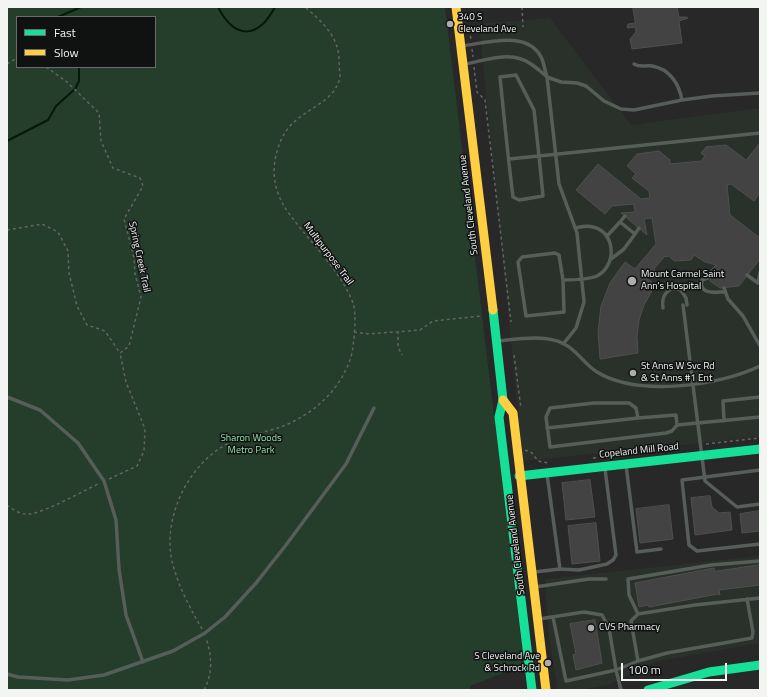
<!DOCTYPE html>
<html>
<head>
<meta charset="utf-8">
<style>
  body { margin:0 }
  #map { position:relative; width:767px; height:697px; overflow:hidden; background:#282828; font-family:"Titillium Web",sans-serif }
  canvas { display:block }
  .frame { position:absolute; inset:0; border:8px solid #f3f5f3; pointer-events:none }
  .legend { position:absolute; left:16px; top:16px; width:140px; height:52px; box-sizing:border-box; background:#101111; border:1px solid #6b6c6b; margin:0; padding:5px 7px; list-style:none; font-size:12px; color:#f3f5f3 }
  .legend li { display:flex; align-items:center; gap:8px; height:20px }
  .legend b { width:20px; border:1px solid #6b6c6b }
  .scale { position:absolute; left:621px; top:663px; width:106px; height:18px; box-sizing:border-box; border:2px solid #f3f5f3; border-top:0; padding-left:5px; font-size:12px; line-height:14px; white-space:nowrap; color:#f3f5f3; -webkit-text-stroke:3px #101111; paint-order:stroke }
</style>
</head>
<body>
<div id="map">
<canvas width="767" height="697"></canvas>
<div class="frame"></div>
<ul class="legend">
<li><b style="height:5px;background:#16e098"></b>Fast</li>
<li><b style="height:5px;background:#ffcf43"></b>Slow</li>
</ul>
<div class="scale">100 m</div>
</div>
<script>
const g = document.querySelector('canvas').getContext('2d');
g.lineJoin = 'round';
function fill(path, color) { g.fillStyle = color; g.fill(path, 'evenodd'); }
function trace(path, color, width, dash) { g.strokeStyle = color; g.lineWidth = width; g.lineCap = dash ? 'butt' : 'round'; g.setLineDash(dash || []); g.stroke(path); }
function label(font, color, halo, rows, align = 'center') {
  g.font = font + ' "Titillium Web",sans-serif'; g.lineWidth = 3; g.setLineDash([]); g.textBaseline = 'middle'; g.strokeStyle = halo; g.fillStyle = color; for (const [text, x, y, turn = 0] of rows) {
    g.save(); g.translate(x, y); g.rotate((+turn || 0) * Math.PI / 180); g.textAlign = isNaN(turn) ? turn : align; if (halo) g.strokeText(text, 0, 0); g.fillText(text, 0, 0); g.restore();
  }
}
const built = new Path2D(`
  M550,18l81,107 129,-17v329l-237,24 -44,-437z
  M760,556v87l-106,19 -46,23 -28,5h-22l-9,-51 -4,-60z`);
const green = new Path2D(`
  M7,7h438l79,658 -54,21 1,4h-464zM17,17h138v50h-138z`);
const stream = new Path2D(`
  M218,7c17,33 40,32 57,0
  M58,17l23,-10
  M7,141l41,-21 8,-14 19,-17 4,-8v-14`);
const building = new Path2D(`
  M633,7h44l2,10h7l2,1 -9,3 3,22 -50,6 -2,-10 6,-7 -1,-5 -7,1 -1,-1 1,-3 7,-1z
  M760,143v49l-6,9 -23,-17 -4,1 3,30 30,23v21l-21,27 -19,2 -10,-7 -1,-9 7,-7 -11,-3 -11,-7 -3,5 -17,1 -5,-5 -5,1 -10,12 4,6 -5,3 -6,-7 -4,4 12,10 -11,20 -5,15 -2,16 1,17 -38,6 -2,-27 3,-26 9,-23 15,-21 10,7 21,-25 -4,-26 -8,1 3,16 -26,-22 14,-1 -1,-8 -22,2 -7,8 -29,-24 22,-26 43,35 9,-1 -1,-7 -17,-13 4,-4 -9,-8 10,-12 22,-3 11,9v4l31,-3 4,-5 -4,-3 5,-6 20,-2 20,15z
  M590,480l5,37 -29,3 -4,-37z
  M710,496l2,11 7,6 11,-1 2,18 -37,5 -4,-37z
  M669,505l4,34 -33,4 -4,-34z
  M760,511v20l-18,2 -2,-19z
  M596,523l4,38 -28,3 -4,-38z
  M760,565v20l-41,5 1,5 -2,-1 -69,13 -1,-2 -9,2 -4,-24 79,-15 1,3z
  M595,620l7,43 -26,7 -3,-15 3,-1 -6,-30z`);
const path = new Path2D(`
  M522,7l1,20
  M469,30l2,9
  M472,49l1,8
  M7,64l10,-6
  M46,67l21,15 32,31 2,28 12,27 27,10 3,8 -19,33 10,39 1,16 6,23 -12,49 -9,7 6,29 19,47 -1,22 -7,15 -28,13
  M474,67l3,25 8,8 26,222
  M7,230l35,-6 16,8 10,19 1,22 8,33 10,19 18,6 15,22
  M398,331v16l4,8
  M354,332l15,2 51,-4 13,-9 48,-5
  M514,355l7,53
  M706,444l54,-6
  M525,450l7,3 6,8 10,2
  M593,458l72,-8
  M7,505c6,5 14,10 22,9 15,-1 56,-24 71,-31
  M202,629c-12,-21 -24,-43 -30,-68 -10,-45 18,-100 59,-119 18,-8 39,-10 57,-18 29,-13 53,-36 63,-67 3,-11 6,-43 2,-54 -11,-28 -34,-52 -52,-74 -15,-19 -25,-30 -27,-56 0,-17 6,-38 19,-50 15,-15 43,-23 47,-46 0,-5 -1,-11 -1,-16 0,-25 -17,-39 -34,-54
  M204,690c9,-17 8,-34 2,-52`);
const lane = new Path2D(`
  M462,46c24,-3 67,-17 80,13 2,5 3,12 5,18 -8,-7 -16,-15 -26,-18 -17,-6 -39,2 -56,5
  M634,64c7,4 11,1 18,2 18,3 27,18 30,34
  M509,159l30,-3 4,40 -24,4 -6,-3c-5,-40 -9,-80 -13,-120l16,-2 18,35 5,46 221,-23
  M620,222l5,-6
  M635,234l4,-6
  M607,236l13,-14 15,12 -11,15 -13,10
  M747,275l11,8 2,-10
  M710,277l-8,3c-4,15 14,12 23,12
  M563,280l-4,-25 -4,-2 -33,4 -4,5 8,54 38,-4 -1,-32c10,0 24,0 34,-4 20,-10 19,-44 -4,-49 -6,-2 -12,0 -18,1
  M724,288l4,11 15,17 17,30
  M683,305l22,176 32,26 23,-3
  M663,308c-2,-12 5,-23 18,-18l5,8 1,7
  M498,341c19,-2 49,-7 66,3 13,6 21,21 33,28 41,25 122,14 163,-6
  M564,343l12,-15 8,-26 -7,-69 -18,-49 -12,-107 14,5 16,1 9,3 18,15 17,8 13,1 48,-10 30,-4 48,-3
  M7,397l33,13 38,33 26,38 12,39 3,49 7,46 17,47
  M724,421l-1,-20 37,-4
  M677,425l-5,6 -6,2 -116,14 -4,-30 4,-9 44,-5h35l7,5 2,10 38,-3 1,10 83,-8
  M547,428l91,-10
  M626,465l11,87 24,-3
  M760,470l-78,10 7,65 8,6 63,-7
  M547,474l13,95
  M534,572l26,-3 19,1 28,-6 6,-4 3,-5 -11,-86
  M535,587l54,-8h17
  M638,614l-9,-19 -1,-16 83,-14 49,-4
  M539,619l45,-7 18,3 7,13 7,42 -50,11 -13,-64
  M638,661l29,-8 85,-15 1,-6 -6,-33
  M7,674l11,3 50,3 36,-5 69,-24 32,-18 20,-16 31,-34 30,-38 60,-81 28,-56
  M621,690l-5,-20 22,-9 -7,-40 7,-7 57,-9 65,-7`);
const fast = new Path2D(`
  M493,310l10,90 -4,17 33,273
  M519,476l241,-27
  M648,690l61,-18 51,-7`);
const slow = new Path2D(`
  M456,7l37,303
  M503,400l10,13 33,277`);
const markers = [
  [450,24,4,"#acadac"],
  [632,281,5,"#acadac"],
  [633,373,4,"#acadac"],
  [591,628,4,"#acadac"],
  [548,663,4,"#acadac"]
];
const poiNames = [
  ["340 S",458,18],
  ["Cleveland Ave",458,30],
  ["Mount Carmel Saint",641,275],
  ["Ann's Hospital",641,287],
  ["St Anns W Svc Rd",641,367],
  ["& St Anns #1 Ent",641,379],
  ["CVS Pharmacy",599,628],
  ["S Cleveland Ave",540,657,"right"],
  ["& Schrock Rd",540,669,"right"]
];
const streetNames = [
  ["South Cleveland Avenue",469,205,-97],
  ["Multipurpose Trail",328,254,53],
  ["Spring Creek Trail",139,257,78],
  ["Copeland Mill Road",639,451,-6],
  ["South Cleveland Avenue",516,545,-97]
];
const parkNames = [
  ["Sharon Woods",251,439],
  ["Metro Park",251,451]
];
fill(built, '#2a312b');
fill(green, '#253d2b');
trace(stream, '#041909', 2);
fill(building, '#434343');
trace(building, '#4e4f4e', 1);
trace(path, '#626563', 1.5, [3, 3]);
trace(lane, '#575d58', 3.5);
trace(fast, '#16e098', 9);
trace(slow, '#ffcf43', 9);
for (const [x, y, r, color] of markers) { const dot = new Path2D(); dot.arc(x, y, r, 0, 2 * Math.PI); g.fillStyle = color; g.fill(dot); trace(dot, '#101111', 1.5); }
label('10px', '#f3f5f3', '#101111', poiNames, 'left');
label('10px', '#f3f5f3', '#101111', streetNames);
label('10px', '#96e1a7', '#101111', parkNames);
</script>
</body>
</html>
